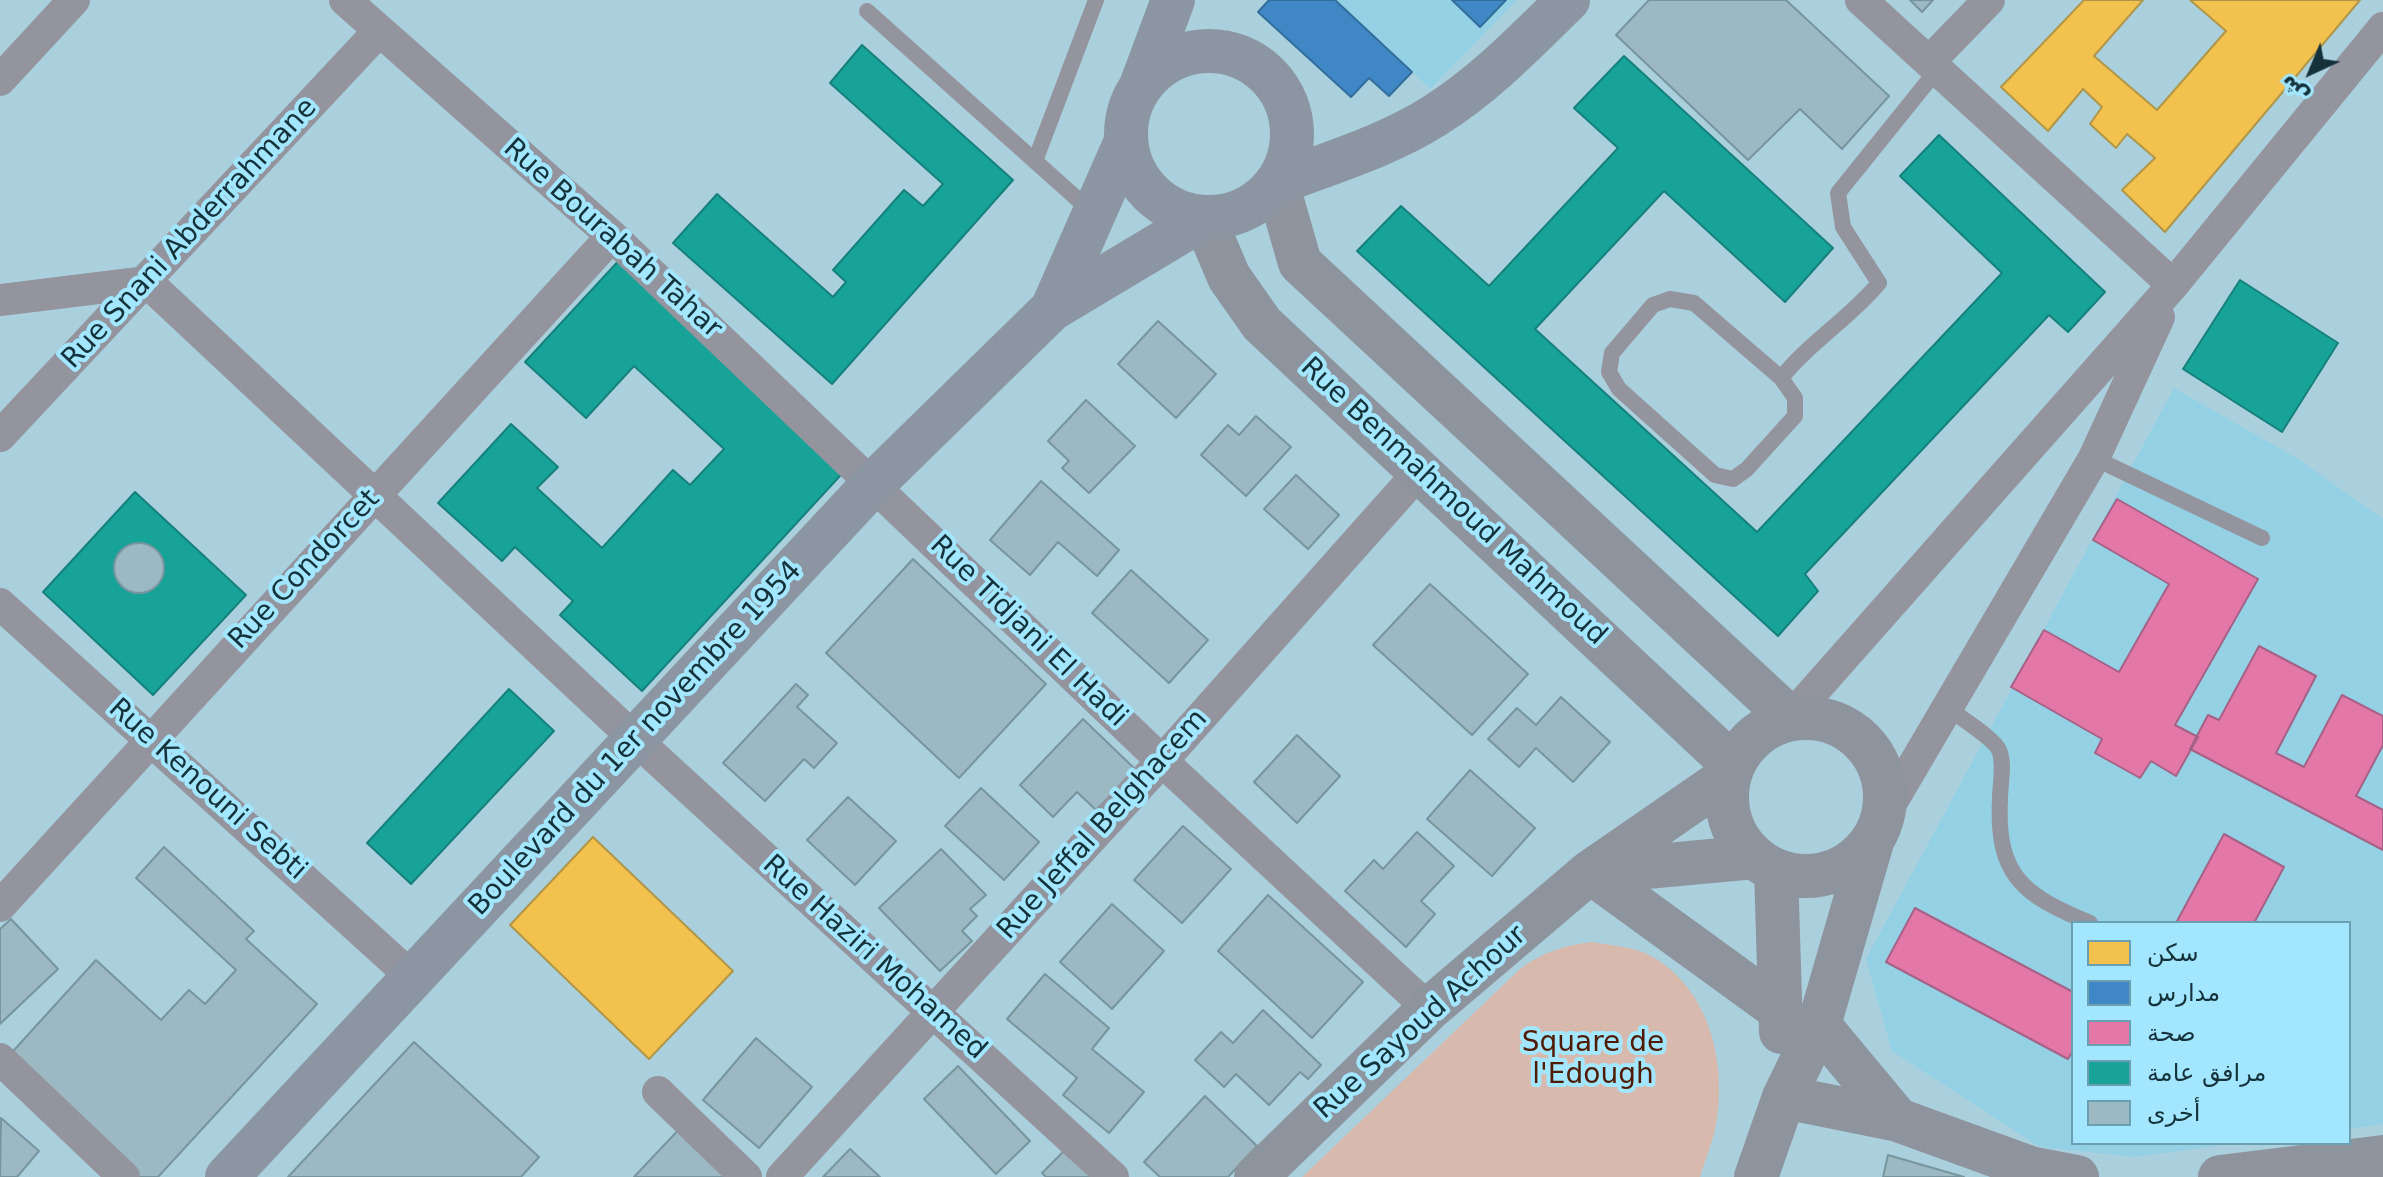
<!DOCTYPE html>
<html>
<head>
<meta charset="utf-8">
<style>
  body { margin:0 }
  #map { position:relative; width:2383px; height:1177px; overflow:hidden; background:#aad0dd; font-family:"DejaVu Sans",Vazirmatn,sans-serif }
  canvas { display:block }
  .legend { position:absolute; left:2071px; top:921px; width:280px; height:224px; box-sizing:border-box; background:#a2e7ff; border:2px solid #6a9fb1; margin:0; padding:10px 14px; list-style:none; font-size:24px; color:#15323b }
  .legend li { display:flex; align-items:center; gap:16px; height:40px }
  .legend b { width:40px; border:2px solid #6a9fb1 }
  .north { position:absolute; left:2271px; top:32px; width:80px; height:80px; -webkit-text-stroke:6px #a2e7ff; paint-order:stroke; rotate:224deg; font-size:22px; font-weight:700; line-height:32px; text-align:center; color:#15323b }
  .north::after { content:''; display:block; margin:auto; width:28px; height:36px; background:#15323b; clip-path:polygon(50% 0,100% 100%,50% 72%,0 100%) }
</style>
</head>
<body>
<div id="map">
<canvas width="2383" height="1177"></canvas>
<ul class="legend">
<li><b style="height:22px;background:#f2c14e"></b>سكن</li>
<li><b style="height:22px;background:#3f88c5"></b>مدارس</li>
<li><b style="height:22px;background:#e377a8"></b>صحة</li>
<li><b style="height:22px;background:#17a398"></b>مرافق عامة</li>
<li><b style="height:22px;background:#9bb8c3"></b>أخرى</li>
</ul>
<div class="north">ش</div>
</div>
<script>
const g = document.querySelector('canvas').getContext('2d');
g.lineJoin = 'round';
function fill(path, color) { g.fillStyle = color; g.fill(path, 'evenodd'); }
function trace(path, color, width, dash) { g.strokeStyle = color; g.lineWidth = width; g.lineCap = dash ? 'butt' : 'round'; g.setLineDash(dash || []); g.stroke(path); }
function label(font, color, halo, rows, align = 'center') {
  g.font = font + ' "DejaVu Sans",sans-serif'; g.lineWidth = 8; g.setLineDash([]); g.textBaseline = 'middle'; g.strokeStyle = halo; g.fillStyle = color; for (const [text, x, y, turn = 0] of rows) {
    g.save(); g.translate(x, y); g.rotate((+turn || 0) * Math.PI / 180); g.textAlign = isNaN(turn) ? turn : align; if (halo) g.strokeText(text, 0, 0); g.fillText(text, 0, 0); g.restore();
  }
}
const built = new Path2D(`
  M1269,0h248l-87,89 -18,-17 -23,24 -20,-17 -18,18 -93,-85z
  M2174,388l124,71 85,60v605l-34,5v-206h-276v220h166l-104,14 -95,-10 -148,-96 -26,-92z`);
const green = new Path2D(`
  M1591,942c17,3 38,4 54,11 64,30 84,112 70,177 -4,16 -10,31 -15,47h-398l218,-208c23,-17 43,-23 71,-27z`);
const homes = new Path2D(`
  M2084,0h59l-49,56 63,54 69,-79 -36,-31h170l-195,232 -43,-42 33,-32 -28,-24 -11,14 -26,-24 12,-17 -19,-18 -35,42 -47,-44z
  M593,837l140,134 -84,88 -139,-134z`);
const schools = new Path2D(`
  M1269,0h66l77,72 -23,24 -20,-18 -18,19 -93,-85z
  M1452,0h54l-26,27z`);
const health = new Path2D(`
  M2117,499l141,80 -83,146 23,12 -22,39 -25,-15 -11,17 -45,-25 7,-14 -91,-52 33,-57 75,42 50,-88 -76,-44z
  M2259,646l57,30 -40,77 28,14 38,-72 41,21v29l-27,51 27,14v40l-193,-101 18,-34 11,5z
  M2224,834l60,33 -30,56h-78z
  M1915,908l158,84v58l-5,9 -182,-97z`);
const public = new Path2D(`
  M862,45l151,135 -181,204 -159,-141 44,-49 116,103 13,-15 -13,-12 71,-80 19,16 20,-22 -113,-101z
  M1624,56l209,192 -48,54 -121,-111 -129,138 222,203 245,-259 -102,-97 39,-41 166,157 -37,40 -19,-17 -244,259 13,17 -40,45 -421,-385 44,-45 88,80 129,-138 -44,-40z
  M623,256l227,209 -208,226 -82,-76 13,-14 -58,-54 -13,14 -64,-58 73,-79 47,43 -21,21 65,60 71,-78 17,15 34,-36 -90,-83 -48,52 -61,-56z
  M2240,280l98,63 -56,89 -99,-63z
  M135,492l111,103 -93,100 -110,-103z
  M509,689l45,42 -143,153 -44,-41z`);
const building = new Path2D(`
  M1649,0h137l103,96 -47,53 -42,-40 -52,51 -132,-125z
  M1910,0h23l-11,12z
  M1158,321l58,53 -40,44 -58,-54z
  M1086,400l49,46 -46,47 -27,-25 7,-7 -21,-20z
  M1256,416l35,31 -45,49 -45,-41 27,-30 11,10z
  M1296,475l43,40 -31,34 -44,-40z
  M1041,481l78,69 -22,26 -39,-34 -28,33 -40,-35z
  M114 568a25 25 0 1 1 50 0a25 25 0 1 1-50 0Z
  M913,559l133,125 -87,94 -133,-125z
  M1131,570l77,70 -39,43 -77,-70z
  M1430,584l98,90 -56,61 -99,-90z
  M796,684l12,11 -11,12 40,36 -23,25 -10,-9 -39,42 -42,-38z
  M1561,697l49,45 -37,40 -37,-34 -17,19 -31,-28 29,-31 19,17z
  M1083,719l53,51 -40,40 -19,-18 -24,25 -33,-32z
  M1297,735l43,41 -43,47 -43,-41z
  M1470,770l65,58 -43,48 -65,-57z
  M981,788l58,54 -35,38 -59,-54z
  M848,797l48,44 -41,44 -48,-45z
  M1183,826l48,43 -49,54 -48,-43z
  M1417,832l37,34 -33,35 14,13 -29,33 -61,-56 29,-31 9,9z
  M164,847l90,84 -8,8 71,65 -159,173h-26l-127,-117 91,-100 65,60 28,-30 16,14 31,-34 -100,-92z
  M941,849l45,46 -16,14 7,7 -15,15 10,10 -32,30 -61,-63z
  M1268,895l95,87 -51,56 -94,-87z
  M1112,904l52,47 -52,58 -52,-47z
  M11,919l47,50 -58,55v-95z
  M1045,974l64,54 -17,21 52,43 -35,41 -46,-38 14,-17 -70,-59z
  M1263,1010l58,55 -13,14 -8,-7 -31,33 -33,-31 -12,13 -29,-27 26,-28 12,11z
  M756,1038l56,49 -53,61 -56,-48z
  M414,1042l125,115 -18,20h-233z
  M958,1066l72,75 -34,33 -72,-75z
  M1205,1096l52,50 -29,31h-68l-16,-15z
  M1,1118l38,33 -22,26h-17z
  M684,1124l49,53h-99z
  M1068,1147l30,30h-52l-4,-4z
  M850,1149l30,28h-57z
  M1888,1155l76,22h-81z`);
const lane = new Path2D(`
  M867,11l226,202
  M1035,161l61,-161
  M1670,299l24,4 87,75 14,20v18l-48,53 -14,10 -18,-4 -96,-86 -10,-17 3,-19 41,-48z
  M1781,378c29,-36 69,-60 98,-95l-36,-56 -5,-34 99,-123
  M2094,458l168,80
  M1948,708c11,9 46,30 51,42 6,14 1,34 1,49 -4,77 23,96 90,124`);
const street = new Path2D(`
  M345,0l267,236 550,525 267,248
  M1861,0l312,285
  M1929,62l60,-62
  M0,80l74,-80
  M0,300l147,-18 489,458 477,437
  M0,436l379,-405
  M0,604l413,374
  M1790,718l383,-433 210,-257
  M1883,817l211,-359 65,-141
  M0,906l612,-670
  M0,1059l124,118
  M658,1092l88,85
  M782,1177l380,-416 259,-291`);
const secondary = new Path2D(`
  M1277,183l23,80 490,455
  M1204,218l25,59 33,47 470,440
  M1727 797a79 79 0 1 1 158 0a79 79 0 1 1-158 0Z
  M1776,870l5,162
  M1590,872l190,138
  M1593,872l161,-15
  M1819,1025l79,95
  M1784,1097l114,23 132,48 47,9
  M1256,1177l173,-168 161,-137 139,-96
  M1756,1177l28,-80 35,-72 53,-183
  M2220,1177l163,-20`);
const primary = new Path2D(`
  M1126 134a83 83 0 1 1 166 0a83 83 0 1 1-166 0Z
  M1141,86l32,-86
  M1126,141l-74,168 152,-91
  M1277,183c52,-20 110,-37 157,-67 50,-31 92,-75 134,-116
  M227,1177l646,-693 179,-175`);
const streetNames = [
  ["Rue Snani Abderrahmane",190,234,-47],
  ["Rue Bourabah Tahar",612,239,42],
  ["Rue Benmahmoud Mahmoud",1453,502,43],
  ["Rue Condorcet",305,570,-47],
  ["Rue Tidjani El Hadi",1028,632,44],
  ["Boulevard du 1er novembre 1954",636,739,-47],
  ["Rue Kenouni Sebti",207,790,42],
  ["Rue Jeffal Belghacem",1103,825,-48],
  ["Rue Haziri Mohamed",874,958,42],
  ["Rue Sayoud Achour",1421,1023,-42]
];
const parkNames = [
  ["Square de",1593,1044],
  ["l'Edough",1593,1076]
];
fill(built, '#94d1e5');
fill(green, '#d8b9ad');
fill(homes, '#f2c14e');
trace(homes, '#b09648', 2);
fill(schools, '#3f88c5');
trace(schools, '#326e9c', 2);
fill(health, '#e377a8');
trace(health, '#a56287', 2);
fill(public, '#17a398');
trace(public, '#16817c', 2);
fill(building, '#9bb8c3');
trace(building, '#77959f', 2);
trace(lane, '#93949d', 16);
trace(street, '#93949d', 32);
trace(secondary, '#8e949d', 44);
trace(primary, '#8c96a2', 44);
label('28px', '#15323b', '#a2e7ff', streetNames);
label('28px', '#511a02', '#a2e7ff', parkNames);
</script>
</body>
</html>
